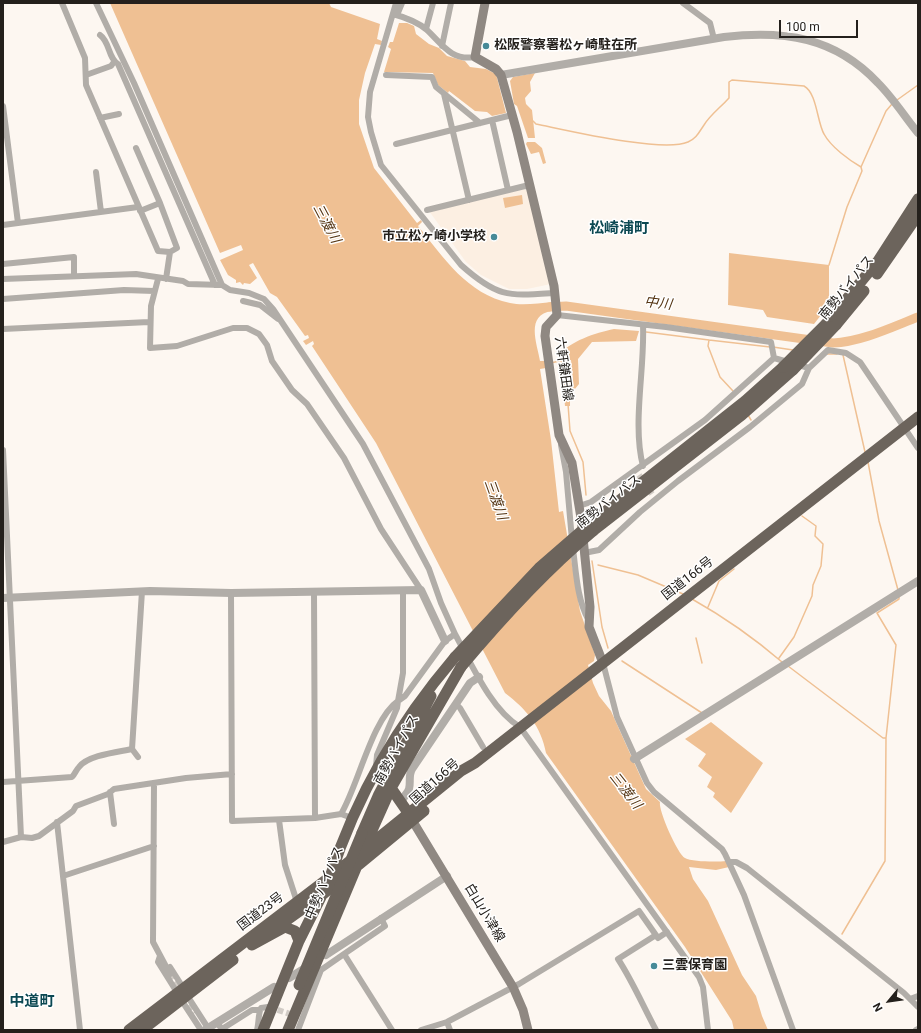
<!DOCTYPE html>
<html>
<head>
<meta charset="utf-8">
<style>
  body { margin:0 }
  #map { position:relative; width:921px; height:1033px; overflow:hidden; background:#fdf7f1; font-family:Roboto,sans-serif }
  canvas { display:block }
  .frame { position:absolute; inset:0; border:4px solid #24201c; pointer-events:none }
  .north { position:absolute; left:869px; top:981px; width:40px; height:40px; -webkit-text-stroke:3px #fff; paint-order:stroke; rotate:241deg; font-size:11px; font-weight:700; line-height:16px; text-align:center; color:#24201c }
  .north::after { content:''; display:block; margin:auto; width:14px; height:18px; background:#24201c; clip-path:polygon(50% 0,100% 100%,50% 72%,0 100%) }
  .scale { position:absolute; left:779px; top:20px; width:79px; height:18px; box-sizing:border-box; border:2px solid #24201c; border-top:0; padding-left:5px; font-size:12px; line-height:14px; white-space:nowrap; color:#24201c; -webkit-text-stroke:3px #fff; paint-order:stroke }
</style>
</head>
<body>
<div id="map">
<canvas width="921" height="1033"></canvas>
<div class="frame"></div>
<div class="north">N</div>
<div class="scale">100 m</div>
</div>
<script>
const g = document.querySelector('canvas').getContext('2d');
g.lineJoin = 'round';
function fill(path, color) { g.fillStyle = color; g.fill(path, 'evenodd'); }
function trace(path, color, width, dash) { g.strokeStyle = color; g.lineWidth = width; g.lineCap = dash ? 'butt' : 'round'; g.setLineDash(dash || []); g.stroke(path); }
function label(font, color, halo, rows, align = 'center') {
  g.font = font + ' Roboto,"Noto Sans JP",sans-serif'; g.lineWidth = 3; g.setLineDash([]); g.textBaseline = 'middle'; g.strokeStyle = halo; g.fillStyle = color; for (const [text, x, y, turn = 0] of rows) {
    g.save(); g.translate(x, y); g.rotate((+turn || 0) * Math.PI / 180); g.textAlign = isNaN(turn) ? turn : align; if (halo) g.strokeText(text, 0, 0); g.fillText(text, 0, 0); g.restore();
  }
}
const built = new Path2D(`
  M524,189l5,2 22,93 -24,5h-18l-28,-14 -15,-13 -37,-51z`);
const water = new Path2D(`
  M110,3h219l2,4 49,17 -3,15 5,2 -1,4 -6,-1 -10,29 -6,27v24l15,44 43,55 4,-3 1,2 -4,4c26,32 49,68 92,77 13,3 29,0 42,-1v9c-27,4 -15,32 -12,50h5l1,7 -6,1 11,71 8,72 4,-1 17,100 15,44 -1,6 -6,4 5,18 6,13 12,15 35,78 14,13c-2,8 18,53 25,56 7,4 33,4 41,3l3,6 -13,3 -27,-3 4,12 15,22 34,74 14,21 6,20 6,14h-34l-2,-9 -47,-74 -139,-194c-5,-27 -20,-44 -41,-60l-129,-250 -64,-97 2,-2 -1,-3 -7,4 -3,-4 6,-3 -1,-3 -3,1 -28,-39 -7,-4 -17,-30 -4,2 8,13 -7,6 -6,-1 -1,2 -3,-3 -4,1v-3l-8,-5 -8,-15 23,-10 -2,-5 -21,8z
  M399,23h8l7,3 2,8 13,10 10,4 8,8 18,5 5,6 16,2 10,5 10,39 -14,3 -5,-4 -12,-1 -26,-20 -1,2 -10,-8 -5,-12 -49,-1 7,-23 -3,-2 2,-5h3z
  M535,73l-5,9 1,9 -6,7 1,6 6,6 3,28h-7l-11,-32 -3,-2 -4,-23 3,-4z
  M527,142h8l7,6 4,15 -3,1 -4,-12 -8,2 -5,-10z
  M522,195l1,9 -18,4 -2,-10z
  M729,253l100,12v40l-15,19 -47,-7 -4,-7 -35,-5z
  M614,329l25,2 -3,10 -44,1 -14,17 1,25 -9,11v11h-5l-2,-23 10,-2 -2,-21 -6,1 -3,2 -3,-2 -1,-5c12,-15 37,-23 56,-27z
  M711,722l52,41 -32,50 -18,-16 2,-4 -8,-6 5,-10 -14,-11 8,-12 -21,-15z`);
const stream = new Path2D(`
  M897,100l21,-15
  M533,121l3,3c30,6 126,29 152,18 9,-4 11,-10 16,-17 6,-10 17,-18 25,-27v-16l3,-2 72,6c13,7 13,36 20,48 7,13 25,26 37,33
  M829,265l18,-58 15,-36 -1,-4 25,-56 6,-7
  M646,332l63,8 -1,6 12,31 13,14
  M709,340l61,7
  M773,347l20,3
  M827,354h10
  M843,355l22,97
  M551,363l8,-2
  M568,404l2,27 13,31 3,33
  M748,415l3,5
  M868,462l11,59 19,69
  M592,561l10,66 6,21
  M598,565l40,10 45,19
  M692,599c32,18 62,39 90,63
  M708,607l11,-26 15,-12
  M696,638l6,25
  M779,658l15,-21 18,-41 1,-11 8,-19 2,-22 -8,-8 1,-10 -14,-10
  M622,661l80,52
  M788,666l95,72h3
  M842,934l43,-73 1,-123 10,-93 -19,-32 22,-14v-3`);
const river = new Path2D(`
  M549,307l17,-1 267,37c28,-1 59,-16 85,-26`);
const minorTunnel = new Path2D(`
  M639,475l13,19
  M170,974l25,39
  M269,1007l27,9`);
const minor = new Path2D(`
  M62,3l23,55 1,27 72,166 12,1 -4,27
  M96,3l38,80 88,202
  M396,3l-26,89 -2,25 3,15 10,33 80,100c37,33 47,31 94,28
  M683,3l27,20 4,16
  M393,14c11,3 26,9 34,16 15,14 24,31 48,27
  M397,15l5,-12
  M426,29l7,-26
  M100,35c10,7 8,23 18,29l97,221
  M442,46l9,-43
  M86,75l25,-9 3,-4
  M386,75l46,2 4,10 44,36
  M444,94l25,106
  M3,106l15,117
  M100,118l19,-4
  M492,120l16,70
  M396,144l116,-29
  M136,148l24,55 -20,8
  M96,172l5,40
  M160,203l17,45 -7,4
  M427,210l98,-24 6,1
  M3,225l135,-18
  M3,264l71,-7v18
  M3,279l133,-5 47,7 5,3 34,1 8,5 19,3 15,6 9,10 90,135 66,125 12,34 14,31
  M158,279l-7,27 -1,42 27,-2 56,-18h14l12,6 8,11 5,16 20,29 15,14 37,54 37,71 40,61
  M3,299l121,-9 30,1
  M243,301l17,4 18,14
  M557,315l109,12 105,15 3,16 35,10 19,-18 18,3 14,9 58,86
  M3,329l146,-7
  M561,445l5,27 6,68
  M3,450l18,387
  M643,466c-11,-42 2,-97 0,-141
  M579,506l12,-4 114,-82 69,-62
  M573,549c3,22 4,50 15,70
  M584,553l15,-3 41,-38 38,-31 72,-54 52,-43 7,-16
  M314,592l1,226
  M231,593l1,228 83,-3 26,-4 11,4
  M603,663l14,54 30,66 7,9 68,57 3,5 19,41 49,135
  M456,704l4,4 23,39
  M138,757l-6,-8 10,-158
  M376,766l1,-11 20,-47 1,-7 7,-5 40,-55 10,-7c16,29 36,76 65,93l179,250 4,10 5,43
  M3,782l69,-5c3,-3 4,-7 7,-10 9,-12 39,-15 53,-18
  M154,784l-1,158 17,32
  M110,792l4,32
  M341,814c17,-28 31,-95 57,-113l5,-28v-82
  M279,820l6,45 12,37
  M57,822l23,208
  M3,842l18,-5 11,1 7,-2 34,-25 3,-5 32,-12 6,-5 72,-11 46,-4
  M729,862h7l11,6 157,125 14,14
  M63,876l91,-30
  M381,918l4,8 -41,28 48,76
  M656,935l-38,24c15,23 25,47 38,71
  M160,956l-2,6 20,32
  M170,967l14,22
  M188,997l20,31
  M910,999l8,-3
  M182,1001l19,29
  M447,1022l3,8
  M217,1023l5,6 30,-19h8
  M257,1030c2,-7 1,-16 4,-22l7,-1
  M298,1030l23,-60 23,-16
  M421,1030l26,-8 72,-38 120,-73 19,27 9,-6
  M916,1030l2,-1`);
const tertiary = new Path2D(`
  M501,75l223,-38c60,-7 111,0 154,46 15,15 27,34 40,50
  M3,598l147,-7 81,2 190,-3 24,51
  M634,759l284,-178
  M402,804c0,-8 5,-9 7,-15 2,-7 -1,-13 3,-20l58,-86 9,-6
  M326,955l121,-79
  M289,978l18,-11
  M205,1030l69,-43`);
const secondary = new Path2D(`
  M485,3l-10,54 21,12 5,6 16,57 37,154 3,29 -11,12 -1,9 14,99 13,28 9,55 9,89 -1,20 14,36
  M409,815l104,172 10,23 5,20`);
const trunk = new Path2D(`
  M877,274l41,-59
  M826,324l52,-63 40,-62
  M836,325l28,-34
  M592,522l153,-121 38,-34
  M593,531l149,-116 51,-45
  M391,788l18,26
  M362,833l17,-39 52,-98
  M365,846l26,-58 70,-121
  M330,877c27,-83 68,-153 125,-220
  M266,935l56,-40 102,-84
  M252,945l33,-18 10,4 4,10
  M129,1030l201,-153 131,-106 14,-8 443,-346
  M142,1030l91,-70
  M263,1030l36,-89 22,-44
  M288,1030l68,-162`);
const trunkBridge = new Path2D(`
  M783,367l43,-43
  M793,370l43,-45
  M455,657l84,-89 53,-46
  M461,667c41,-49 83,-95 132,-136
  M299,985l63,-152`);
const markers = [
  [486,46,4,"#468a98"],
  [494,237,4,"#468a98"],
  [654,966,4,"#468a98"]
];
const poiNames = [
  ["松阪警察署松ヶ崎駐在所",494,46],
  ["市立松ヶ崎小学校",486,237,"right"],
  ["三雲保育園",662,966]
];
const streetNames = [
  ["南勢バイパス",847,288,-51],
  ["六軒鎌田線",563,369,82],
  ["南勢バイパス",609,502,-38],
  ["国道166号",688,579,-38],
  ["南勢バイパス",397,750,-61],
  ["国道166号",435,782,-42],
  ["中勢バイパス",325,883,-67],
  ["国道23号",261,912,-37],
  ["白山小津線",484,913,59]
];
const waterNames = [
  ["三渡川",326,224,62],
  ["中川",658,304,7],
  ["三渡川",495,500,70],
  ["三渡川",625,791,52]
];
const quarterNames = [
  ["松崎浦町",619,229],
  ["中道町",32,1002]
];
fill(built, '#fcefe2');
fill(water, '#efc093');
trace(stream, '#efc093', 1.5);
trace(river, '#efc093', 9);
trace(minorTunnel, '#d2ccc6', 6, [6, 3]);
trace(minor, '#b1ada8', 6);
trace(tertiary, '#b1ada8', 8);
trace(secondary, '#8f8882', 9);
trace(trunk, '#6c645c', 11);
trace(trunkBridge, '#6c645c', 11);
for (const [x, y, r, color] of markers) { const dot = new Path2D(); dot.arc(x, y, r, 0, 2 * Math.PI); g.fillStyle = color; g.fill(dot); trace(dot, '#fff', 1.5); }
label('bold 13px', '#24201c', '#fff', poiNames, 'left');
label('13px', '#24201c', '#fff', streetNames);
label('italic 14px', '#553513', '#fff', waterNames);
label('bold 15px', '#0b4852', '#fff', quarterNames);
</script>
</body>
</html>
